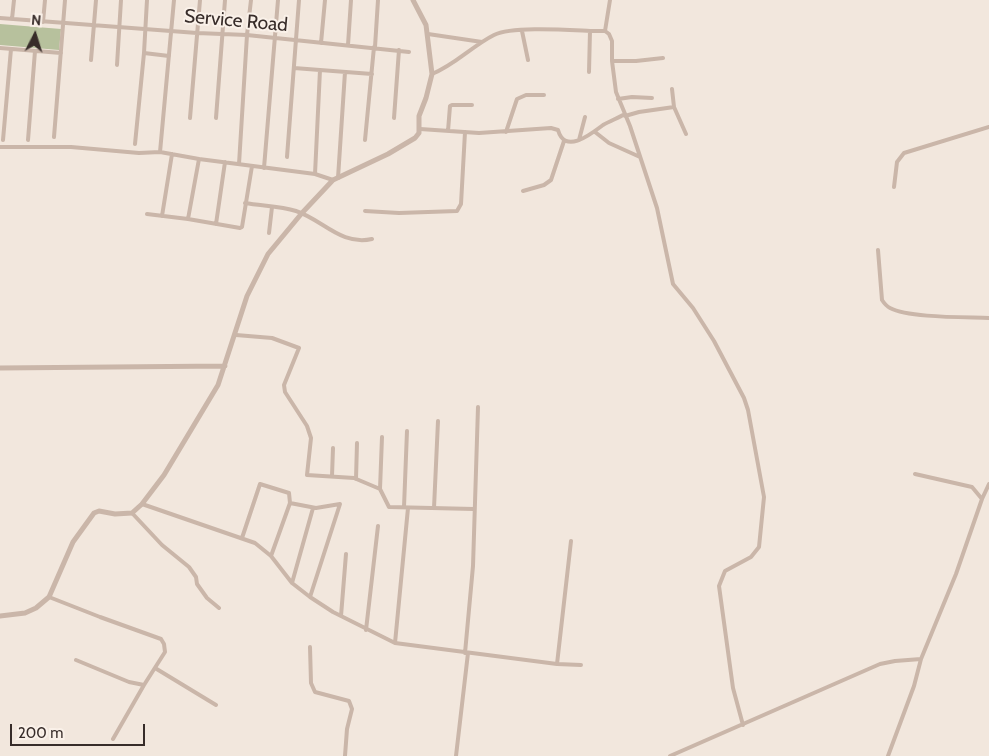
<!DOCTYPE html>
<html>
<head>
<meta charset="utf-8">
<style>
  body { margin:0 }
  #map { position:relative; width:989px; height:756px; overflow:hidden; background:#f2e7dd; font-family:Cabin,sans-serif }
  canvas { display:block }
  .north { position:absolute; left:10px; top:10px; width:50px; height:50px; -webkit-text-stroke:4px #faf1e9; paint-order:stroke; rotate:5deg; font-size:14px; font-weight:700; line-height:20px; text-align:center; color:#372c29 }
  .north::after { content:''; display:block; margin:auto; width:18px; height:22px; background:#372c29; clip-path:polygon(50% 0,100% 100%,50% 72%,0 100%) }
  .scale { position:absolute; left:10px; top:724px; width:135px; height:22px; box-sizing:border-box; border:2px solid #372c29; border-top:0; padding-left:6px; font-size:15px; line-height:18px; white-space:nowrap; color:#372c29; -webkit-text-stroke:4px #faf1e9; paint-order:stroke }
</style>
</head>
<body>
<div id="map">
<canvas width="989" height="756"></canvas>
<div class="north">N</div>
<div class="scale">200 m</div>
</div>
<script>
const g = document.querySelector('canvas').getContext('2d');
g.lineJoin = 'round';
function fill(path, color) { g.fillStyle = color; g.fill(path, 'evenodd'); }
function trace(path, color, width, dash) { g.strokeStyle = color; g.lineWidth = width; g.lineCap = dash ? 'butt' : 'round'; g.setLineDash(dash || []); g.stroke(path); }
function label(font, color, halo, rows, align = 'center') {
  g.font = font + ' Cabin,sans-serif'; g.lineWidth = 4; g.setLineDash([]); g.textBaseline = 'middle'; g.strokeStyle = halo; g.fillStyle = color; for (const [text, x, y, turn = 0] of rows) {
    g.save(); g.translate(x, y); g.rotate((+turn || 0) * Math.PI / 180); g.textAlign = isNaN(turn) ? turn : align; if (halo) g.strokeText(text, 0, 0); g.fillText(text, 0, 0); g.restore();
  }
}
const green = new Path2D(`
  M0,24l61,5 -2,21 -59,-5z`);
const minor = new Path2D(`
  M0,18l197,15 50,2 162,17
  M12,19l2,-19
  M43,22l2,-22
  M522,31l6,29
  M605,31l5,-31
  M428,34l54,8
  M321,43l4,-43
  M348,45l3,-45
  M375,47l3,-47
  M0,48l61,5
  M144,53l25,3
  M91,60l5,-60
  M612,61h24l27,-3
  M117,65l4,-65
  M294,68l78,6
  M589,72l1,-41
  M432,74c23,-9 40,-28 62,-39 18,-9 74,-5 96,-4h15l4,3 3,7v20l4,31 14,34 27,82 16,76 20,24 21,33 30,57 4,12 16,87 -5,50 -8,10 -26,14 -6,15 14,102 10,37
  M672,89l2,18 12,27
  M618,99l14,-2 20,1
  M625,116l14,-4 35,-5
  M190,118l10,-118
  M216,118l9,-118
  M394,118l5,-68
  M420,129l59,4 72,-5 7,2c7,25 33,4 45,-5 7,-4 15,-7 22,-11
  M448,131l2,-25 2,-1h20
  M506,132l11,-33 9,-4h18
  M595,132l14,11 31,14
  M54,137l11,-137
  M3,140l8,-91
  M28,140l7,-89
  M365,140l9,-93
  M579,140l6,-23
  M135,144l9,-91 3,-53
  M0,147h71l68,6 21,-1 39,7 116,15 18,6
  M160,152l14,-152
  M287,157l12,-157
  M199,159l-11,60 52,9 2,-1 10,-61
  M239,164l8,-129 4,-35
  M264,168l14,-168
  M315,174l5,-104
  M338,178l7,-106
  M894,187l3,-25 7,-9 85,-26
  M523,191l21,-6 7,-5 13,-39
  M245,203c17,3 35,3 51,8 27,9 45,35 76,28
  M365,211l34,2 58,-2 4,-7 4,-72
  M147,214l41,5
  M162,216l10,-62
  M216,224l9,-62
  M269,233l3,-26
  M878,250l4,50c2,3 4,6 8,8 19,10 75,9 99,10
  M236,335l36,3 27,10 -15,37 1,7 22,34 4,12 -4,37 47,3 26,11 9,18 85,2
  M915,474l57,13 10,12
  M332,476l1,-28
  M356,479l1,-36
  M380,489l2,-52
  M290,503l26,5 24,-4 -30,93
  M142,504l113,39 16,13 21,27 18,14 23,15 62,31 162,21 24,1
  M404,507l3,-76
  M434,508l4,-87
  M132,513l30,32 27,22 7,10 1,7 10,14 12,10
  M242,538l18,-54 29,9 1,10 -19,53
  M292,583l21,-75
  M49,597l51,20 61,22 3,5 1,8 -21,33 -15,-3 -53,-22
  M341,616l5,-62
  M366,630l12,-104
  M395,643l13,-135
  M310,647l1,36 4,9 34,9 3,8 -5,20 -2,27
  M465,653l8,-87 5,-159
  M557,664l14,-123
  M155,668l61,37
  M113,739l31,-54
  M456,756l12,-103
  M670,756l210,-92 15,-3 26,-2
  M888,756l26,-70 7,-27 35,-85 26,-75 7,-15`);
const tertiary = new Path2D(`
  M0,368l225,-2
  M0,616l25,-3 11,-5 13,-11 24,-55 21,-29 5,-2 16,3 17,-1 10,-9 22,-29 54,-90 29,-89 21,-42 34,-41 31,-33 55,-26 27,-16 4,-5v-17l7,-18 6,-24 -6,-49 -13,-25`);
const streetNames = [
  ["Service Road",236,21,5]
];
fill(green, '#b7c19d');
trace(minor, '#cab6a9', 4);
trace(tertiary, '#cab6a9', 5);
label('19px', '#372c29', '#faf1e9', streetNames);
</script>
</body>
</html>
